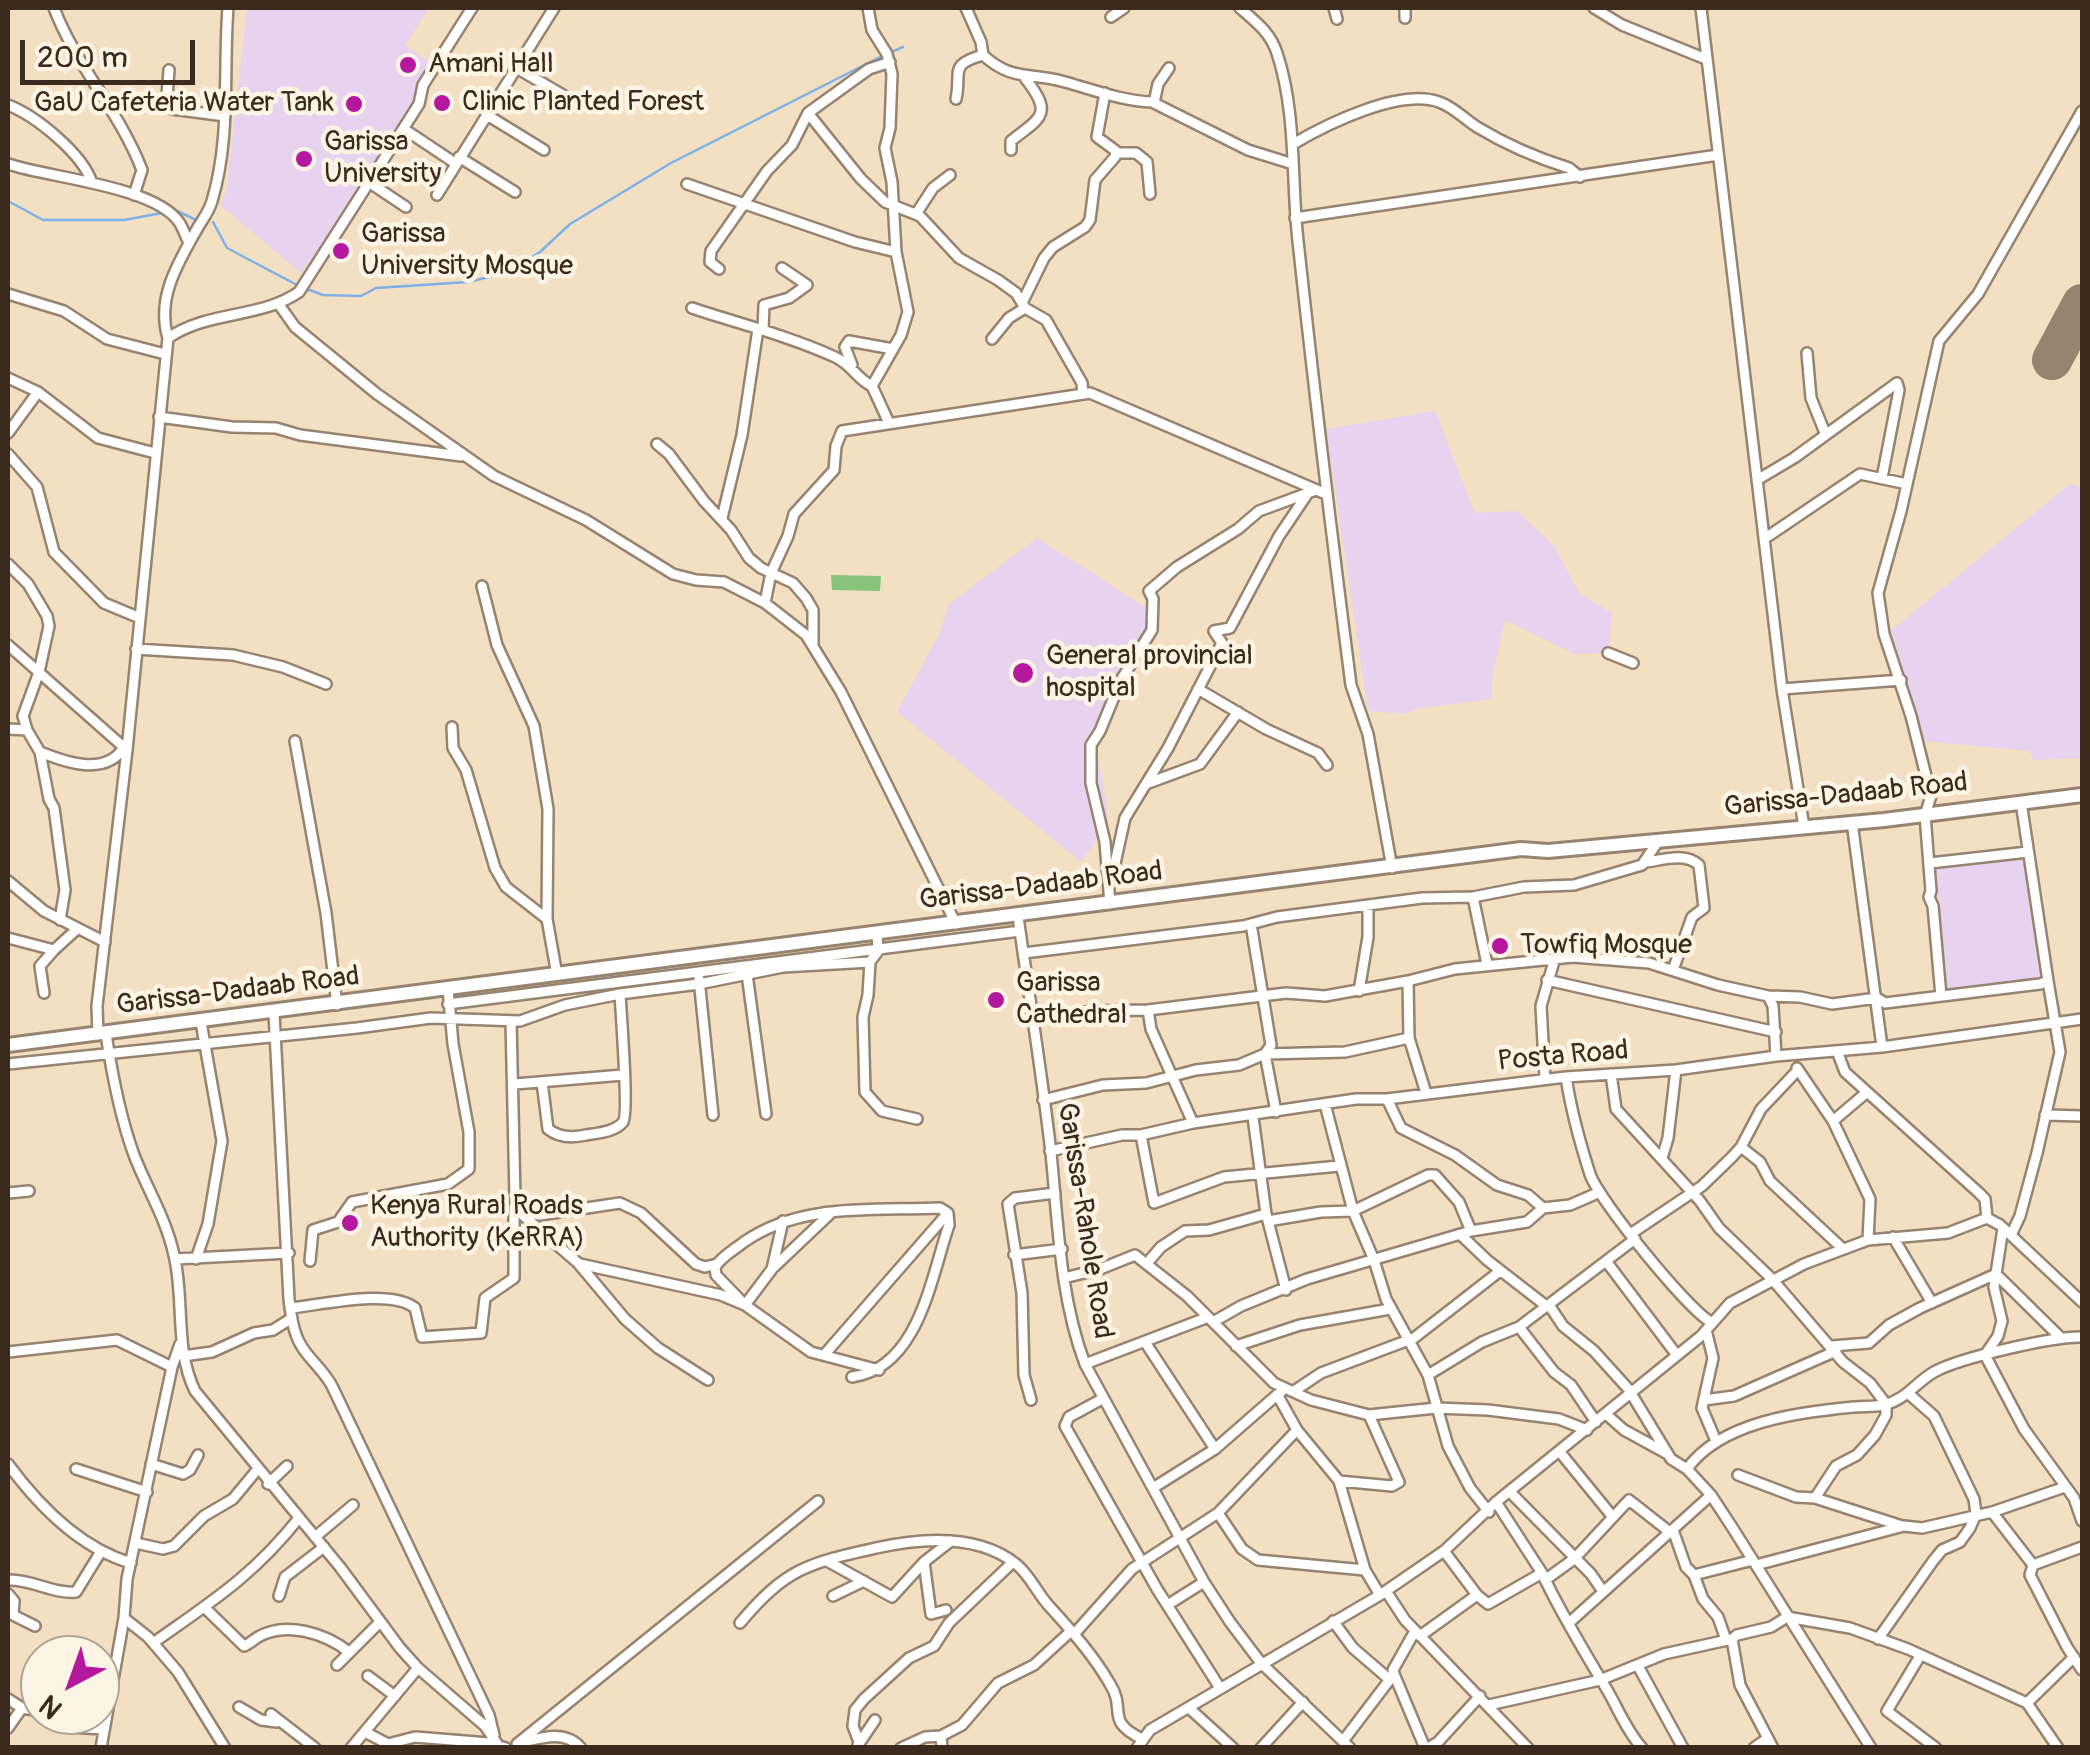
<!DOCTYPE html>
<html>
<head>
<meta charset="utf-8">
<style>
  body { margin:0 }
  #map { position:relative; width:2090px; height:1755px; overflow:hidden; background:#f3dfc2; font-family:Pangolin,sans-serif }
  canvas { display:block }
  .frame { position:absolute; inset:0; border:10px solid #3b2a1e; pointer-events:none }
  .north { position:absolute; left:20px; top:1635px; width:100px; height:100px; box-sizing:border-box; background:#fcf5e5; border:2px solid #afa495; border-radius:50%; rotate:221deg; font-size:28px; font-weight:700; line-height:40px; text-align:center; color:#3b2a1e }
  .north::after { content:''; display:block; margin:auto; width:35px; height:45px; background:#b5179e; clip-path:polygon(50% 0,100% 100%,50% 72%,0 100%) }
  .scale { position:absolute; left:20px; top:40px; width:175px; height:45px; box-sizing:border-box; border:5px solid #3b2a1e; border-top:0; padding-left:12px; font-size:30px; line-height:35px; white-space:nowrap; color:#3b2a1e; -webkit-text-stroke:8px #fcf5e5; paint-order:stroke }
</style>
</head>
<body>
<div id="map">
<canvas width="2090" height="1755"></canvas>
<div class="frame"></div>
<div class="north">N</div>
<div class="scale">200 m</div>
</div>
<script>
const g = document.querySelector('canvas').getContext('2d');
g.lineJoin = 'round';
function fill(path, color) { g.fillStyle = color; g.fill(path, 'evenodd'); }
function trace(path, color, width, dash) { g.strokeStyle = color; g.lineWidth = width; g.lineCap = dash ? 'butt' : 'round'; g.setLineDash(dash || []); g.stroke(path); }
function label(font, color, halo, rows, align = 'center') {
  g.font = font + ' Pangolin,sans-serif'; g.lineWidth = 9; g.setLineDash([]); g.textBaseline = 'middle'; g.strokeStyle = halo; g.fillStyle = color; for (const [text, x, y, turn = 0] of rows) {
    g.save(); g.translate(x, y); g.rotate((+turn || 0) * Math.PI / 180); g.textAlign = isNaN(turn) ? turn : align; if (halo) g.strokeText(text, 0, 0); g.fillText(text, 0, 0); g.restore();
  }
}
const built = new Path2D(`
  M247,8h182l-24,37 27,19 -27,54 -90,146 -6,-3 -8,12 -81,-68 6,-13z
  M1435,411l40,102 42,-2 37,35 25,47 33,20 -4,40 -34,1 -69,-34 -12,53 -2,26 -75,10 -11,5 -37,-3 -42,-282z
  M2071,483l11,6v269l-49,2 -3,-9 -108,-10 -33,-109z
  M1037,538l113,72 -5,24 -49,112 13,75 -28,41 -184,-150 42,-78 10,-30z
  M2028,853l20,127 -105,14v-52l-10,-78z`);
const green = new Path2D(`
  M831,575l50,1 -1,15 -48,-1z`);
const stream = new Path2D(`
  M889,53l14,-6
  M8,201l35,19h81l38,-7
  M175,210l19,9
  M213,222l14,26 70,37
  M304,288l19,7 38,1 15,-8 92,-6 38,-9 34,-21 30,-28 101,-61 211,-107`);
const runway = new Path2D(`
  M2052,360l30,-56`);
const minor = new Path2D(`
  M54,8c22,58 66,104 88,162l-8,25
  M868,8l4,22 15,24 5,20 -2,54 -5,20 7,34 4,70 12,60 -7,23 -29,51
  M966,8l15,34 2,13c29,27 49,17 82,27 29,8 57,19 87,20l96,48 45,14
  M1240,8c16,14 30,24 37,45 20,61 14,126 21,188 16,148 34,297 53,444l17,49 24,134
  M1334,8l3,11
  M1405,8v10
  M1594,8l28,17 84,34
  M1701,8l81,681 22,138
  M1111,17l13,-9
  M515,67l58,34
  M169,70l-2,26 5,13 53,7
  M956,99c6,-28 -8,-34 27,-44
  M1154,103l4,-19 11,-16
  M8,105c28,11 75,49 84,78
  M808,113l53,66 24,23 35,14 39,42 39,22 18,13 9,15 21,12 36,63 1,11
  M487,115l57,35
  M404,129l51,34
  M1293,144c34,-20 107,-56 146,-42 15,5 25,17 38,25 28,17 60,31 92,41l11,9
  M1011,150v-9c30,-24 43,-26 14,-63
  M1117,153h19l11,9 3,32
  M459,157l56,35
  M8,164c42,14 146,22 171,58 4,6 7,15 10,21
  M370,183l36,24
  M687,184l168,58 41,10
  M437,195l117,-187
  M916,214l17,-26 17,-13
  M1295,218l423,-63
  M719,269l-9,-7 1,-11 56,-80 25,-26 16,-32 61,-44 21,-7
  M8,294l56,17 43,28 58,15
  M1022,303l22,-45 9,-11 32,-20 5,-7 5,-40 20,-23 1,-6 -19,-14 8,-44
  M280,306l15,21 82,67 117,82 92,44 87,54 23,6 28,2 41,21 41,32 35,57 115,232
  M692,308c48,16 97,28 143,49 17,8 23,23 37,29l17,37
  M763,330l1,-25 25,-7 18,-13 -25,-17
  M168,338c41,-28 92,-19 131,-46l120,-188 4,-19 49,-77
  M992,339l17,-21 16,-10
  M1807,353l4,45 14,35
  M852,365l-7,-18 4,-6 44,8
  M8,378l30,14 60,46 57,15
  M159,417l73,10 44,1 24,7 161,21
  M8,433l30,-41
  M657,444l12,10 35,47 27,29 18,28 12,10 32,15 13,15 7,12v34
  M8,454l29,33 17,65 50,51 36,15
  M1757,480l37,-22 103,-75 2,7 -17,88
  M722,518l20,-83 16,-106
  M1764,539l96,-65 47,10
  M8,564l20,20 19,32 2,10 -10,46 -16,44 4,14 13,22 9,47 5,9 11,82 -5,30
  M482,586l15,59 37,81 14,83 -1,110
  M765,603l6,-30 17,-37 6,-22 40,-44 2,-24 6,-15 248,-38 236,101
  M8,645l119,105
  M136,649l97,6 50,12 43,17
  M1608,653l25,10
  M1198,689l68,40 52,24 9,12
  M1782,689l119,-9
  M452,727l1,21 13,22 29,98 11,19 41,32 10,56
  M8,729l19,1
  M295,741l31,172 11,92
  M40,752c25,10 66,25 84,-5
  M1146,784l54,-20 38,-52
  M1852,822l30,225
  M1646,862c17,-2 39,-10 53,3l5,43 -12,9 -19,53
  M1930,863l98,-11
  M1112,877l13,-59 43,-70 54,-105 -8,-12 16,-3 49,-92 27,-40
  M8,881l36,30 61,31
  M1473,897l14,67
  M1110,904l-5,-62 -14,-59v-38l9,-14 21,-51 31,-50 1,-31 -4,-8 28,-24 61,-38 21,-18 57,-21
  M1018,917c11,78 24,157 33,236 7,70 9,145 34,211l119,218 26,40 31,41 89,85
  M1251,924l20,121 -6,9 11,58
  M877,934l1,17 -8,11 -2,33 -5,22 2,75 17,19 35,8
  M8,938l46,12 23,-21
  M1024,953l219,-27 34,-9 145,-19 51,-1 51,-10 50,-2 68,-20 17,-25
  M747,974l19,140
  M699,979l14,136
  M1547,980l229,52
  M1408,981l1,57 17,55
  M1359,991l9,-54v-32
  M44,993l-4,-27 14,-16
  M1768,996l5,10 3,50
  M1941,996l-8,-90 -4,-9 2,-6 -6,-76 6,-19 -20,-80 -27,-82 -6,-41 23,-82 38,-170 39,-47 104,-183
  M448,1004l572,-73
  M1148,1010l3,19 42,94
  M274,1013l15,286c2,16 4,34 13,48 9,14 22,24 30,39l157,329 5,20
  M1032,1018l64,-7 52,-1 138,-17 39,3 83,-15 47,-12 118,-12 76,6 69,22 50,11 32,1 32,7 45,-6 8,5 155,-19 8,-3 -27,-179
  M511,1021l4,176 3,14 60,52 47,56 33,29 50,32
  M106,1034c6,40 14,83 28,121 13,34 32,63 40,100 11,45 0,93 21,136l145,176 60,81 18,20 67,58 13,19
  M98,1035l-1,-29 30,-256 41,-412c-12,-40 10,-75 29,-109 5,-9 12,-17 15,-28 19,-63 11,-129 16,-193
  M1837,1051l8,21 133,120 7,7 2,19
  M8,1064l349,-36 74,-10 89,3 45,-16 55,-11 79,-10 84,-17 87,-5
  M1797,1068l36,53 37,78 -2,41
  M1611,1074l5,35 84,92 19,27 53,51 71,83 27,21 16,21v11l-11,20 -18,20 -21,11 -21,32
  M1566,1077c5,33 14,66 24,97 8,25 98,136 121,148
  M1545,1079l-4,-73 14,-48
  M542,1082l6,47c11,9 24,9 38,6 12,-2 29,-3 37,-13 6,-8 -2,-109 -3,-128
  M515,1084l108,-9
  M1387,1099l14,29 54,27 42,30 31,10 15,13
  M1043,1100l60,-15 43,-2 50,-13 43,-5 26,-11 80,-2 64,-14
  M1325,1104l28,107 21,49 12,39 42,76 20,71 22,42 19,24
  M2045,1115l37,1
  M1253,1117l13,97
  M1833,1121l33,-28
  M1141,1135l13,68 70,-26 115,-11
  M1741,1147l19,15 10,19 73,68
  M1050,1151l72,-16h19l52,-12 163,-24h31l179,-22 110,-7 100,-14 106,-9 200,-28
  M1662,1158l6,-20 8,-68
  M8,1193l21,-2
  M519,1211l21,4 80,-12 21,10 55,51 9,3 12,-3
  M783,1221l-11,48 -27,36 -29,-30 -1,-8c7,-11 19,-17 29,-25 57,-40 130,-31 196,-34l8,5 1,12c-18,52 -30,143 -97,152
  M1268,1221l18,69
  M2003,1228l-9,59 8,34 -4,15 -13,19 39,74 50,69 8,23
  M1632,1233l70,-47 30,-29 9,-10 20,-38 36,-38
  M2011,1235l9,-19 17,-63 23,-101 -12,-71
  M1462,1236l25,24 58,45
  M1893,1237l39,66
  M1014,1255l48,-6
  M175,1259l114,-6
  M196,1259l12,-35 14,-83 -21,-119
  M310,1261l3,-31 25,-8 14,-20 96,-18 21,-15v-37l-16,-88 -5,-55
  M1606,1261l70,93
  M1148,1262l13,-15 24,-16 24,-1 57,-16 2,7 53,-9 32,-1 75,-36h7l24,27 12,29
  M580,1264l141,31 24,10 66,47 68,18
  M774,1267l58,-55
  M1064,1278l36,-9 35,-14 52,41 87,87 37,17 58,15 67,-7 52,2 71,9 28,11
  M1549,1305l14,21 31,25 38,42
  M290,1308c31,-3 101,-20 125,0l7,29 59,-4 4,-35 29,-20v-71
  M1213,1322l28,-16 66,-27 164,-48 56,-9 16,-14 27,-3 30,-13
  M1519,1327l35,45 17,13 25,37
  M1706,1330l7,28 -11,50 14,33
  M1145,1342l70,107 63,-55
  M1236,1346l64,-21 90,-16
  M1832,1346l37,-3 20,-18 31,-17 76,-34 65,64
  M8,1352l109,-12 55,27
  M824,1355l123,-141
  M183,1356l29,-4 42,-19 19,-3 19,-12
  M1085,1364l121,-46
  M1428,1375l54,-33 37,-15 116,-88
  M1284,1388l-6,8 19,34 42,51 26,89 15,25
  M1294,1391l27,-18 93,-35 86,-67
  M1632,1395l39,64 16,10 24,26 21,32 139,221
  M1102,1399l-33,18 -4,9 92,163 63,99
  M1031,1400l-7,-25 -2,-82 -14,-89 7,-6 40,-5
  M1704,1400l30,-4 102,-45
  M1607,1415l17,15 42,23
  M1559,1451l53,65
  M8,1464c31,42 72,84 123,99
  M151,1464l32,10 7,-4 8,-15
  M76,1469l71,23
  M1687,1469c33,-47 112,-57 167,-62 10,-1 20,0 30,-2 23,-6 31,-22 50,-33 25,-14 120,-36 148,-35
  M1738,1475l58,22 19,1 87,28
  M1339,1481l53,5 7,-4 -30,-67
  M268,1484l19,-18
  M1153,1488l62,-39
  M1511,1493l80,81 11,16
  M1496,1502l46,71c18,39 42,78 64,115 12,20 20,42 36,60
  M1992,1512l73,-25
  M1218,1513l24,36 16,11 107,10
  M1673,1530l13,37 8,8 9,24 15,18 8,23
  M315,1537l38,-32
  M136,1543l27,6 11,-3 30,-30 29,-17 24,-29
  M1444,1551l33,44 11,9 54,-31
  M827,1561l65,36 32,-35 27,-21
  M924,1562l7,52 15,-4
  M1756,1565l148,-39 18,2 70,-16 41,53 -3,10 37,72 15,23
  M2033,1565l49,-18
  M1694,1575l59,-15
  M8,1580c24,-1 44,14 68,12l24,-39
  M1545,1580l29,-21 55,-59 42,33
  M1386,1591l19,29 123,128
  M8,1594l6,7 -1,14 22,11
  M279,1596l6,-19 39,-30
  M833,1596l31,-15
  M1169,1604l35,-22
  M204,1607l40,39c5,-2 9,-6 14,-9 28,-16 67,-4 91,15
  M124,1618l24,19 30,35 47,76
  M1333,1621l20,27 36,31
  M1570,1622l141,-127
  M740,1623c46,-55 69,-60 136,-75 45,-10 101,-15 140,16 14,11 21,29 33,42 22,24 45,50 61,78 17,27 -6,36 32,55
  M1420,1636l57,-41
  M1732,1639l8,46 33,63
  M1878,1639l55,-78 9,-11 18,-8 10,-14 6,-14 -2,-15 -40,-83 -24,-21
  M153,1643c58,-41 100,-67 146,-125
  M1920,1656l-33,55 49,37
  M337,1665l43,-43
  M1638,1666l45,82
  M1394,1674l31,74
  M368,1676l27,20
  M8,1699l14,9 18,3
  M2027,1703l47,-46
  M1489,1705l111,-25 64,-26 68,-15 5,-4 34,-8 16,-10 63,11 58,21 119,54 31,45
  M239,1707l22,13 16,2
  M1189,1708l44,40
  M271,1714l44,34
  M47,1715l20,12 37,2
  M8,1728l14,-20
  M365,1732l23,12 27,-7 74,6 17,5
  M941,1736l21,-11 36,-42 36,-18 36,-33h6l56,-63 86,-56 79,-83
  M1343,1741l51,-67 -1,-4 22,-39
  M859,1742l-6,-16 2,-16 9,-11 45,-41 25,-12 15,-23 64,-61
  M519,1743c22,-5 46,-14 62,5
  M517,1744l301,-243
  M858,1745l17,-25
  M101,1748l23,-130 3,-39 45,-212 8,-23
  M351,1748l67,-80
  M901,1748l24,-11 16,-1 1,12
  M1137,1748l13,-18 230,-135 64,-44 52,-49 205,-166 29,-33 74,-39 64,-24 80,-7 39,-15 13,7 82,77
  M1261,1748l42,-46
  M1428,1748l10,-6 42,-46
  M1754,1748l14,-10`);
const highway = new Path2D(`
  M8,1045l1513,-196 27,2 336,-31 198,-25`);
const markers = [
  [408,65,10,"#b5179e"],
  [442,103,10,"#b5179e"],
  [354,104,10,"#b5179e"],
  [304,159,10,"#b5179e"],
  [341,251,10,"#b5179e"],
  [1023,673,12,"#b5179e"],
  [1500,946,10,"#b5179e"],
  [996,1000,10,"#b5179e"],
  [350,1223,10,"#b5179e"]
];
const poiNames = [
  ["Amani Hall",428,65],
  ["Clinic Planted Forest",462,103],
  ["GaU Cafeteria Water Tank",334,104,"right"],
  ["Garissa",324,143],
  ["University",324,175],
  ["Garissa",361,235],
  ["University Mosque",361,267],
  ["General provincial",1046,657],
  ["hospital",1046,689],
  ["Towfiq Mosque",1520,946],
  ["Garissa",1016,984],
  ["Cathedral",1016,1016],
  ["Kenya Rural Roads",370,1207],
  ["Authority (KeRRA)",370,1239]
];
const streetNames = [
  ["Garissa-Dadaab Road",1846,796,-6],
  ["Garissa-Dadaab Road",1041,887,-7],
  ["Garissa-Dadaab Road",238,992,-7],
  ["Posta Road",1563,1057,-5],
  ["Garissa-Rahole Road",1084,1221,81]
];
fill(built, '#e7d2ef');
fill(green, '#86c47b');
trace(stream, '#7eb1ea', 2.5);
trace(runway, '#978470', 40);
trace(minor, '#978470', 14);
trace(highway, '#978470', 18);
trace(minor, '#fff', 9);
trace(highway, '#fff', 12);
for (const [x, y, r, color] of markers) { const dot = new Path2D(); dot.arc(x, y, r, 0, 2 * Math.PI); g.fillStyle = color; g.fill(dot); trace(dot, '#fcf5e5', 4); }
label('28px', '#3b2a1e', '#fcf5e5', poiNames, 'left');
label('28px', '#3b2a1e', '#fcf5e5', streetNames);
</script>
</body>
</html>
